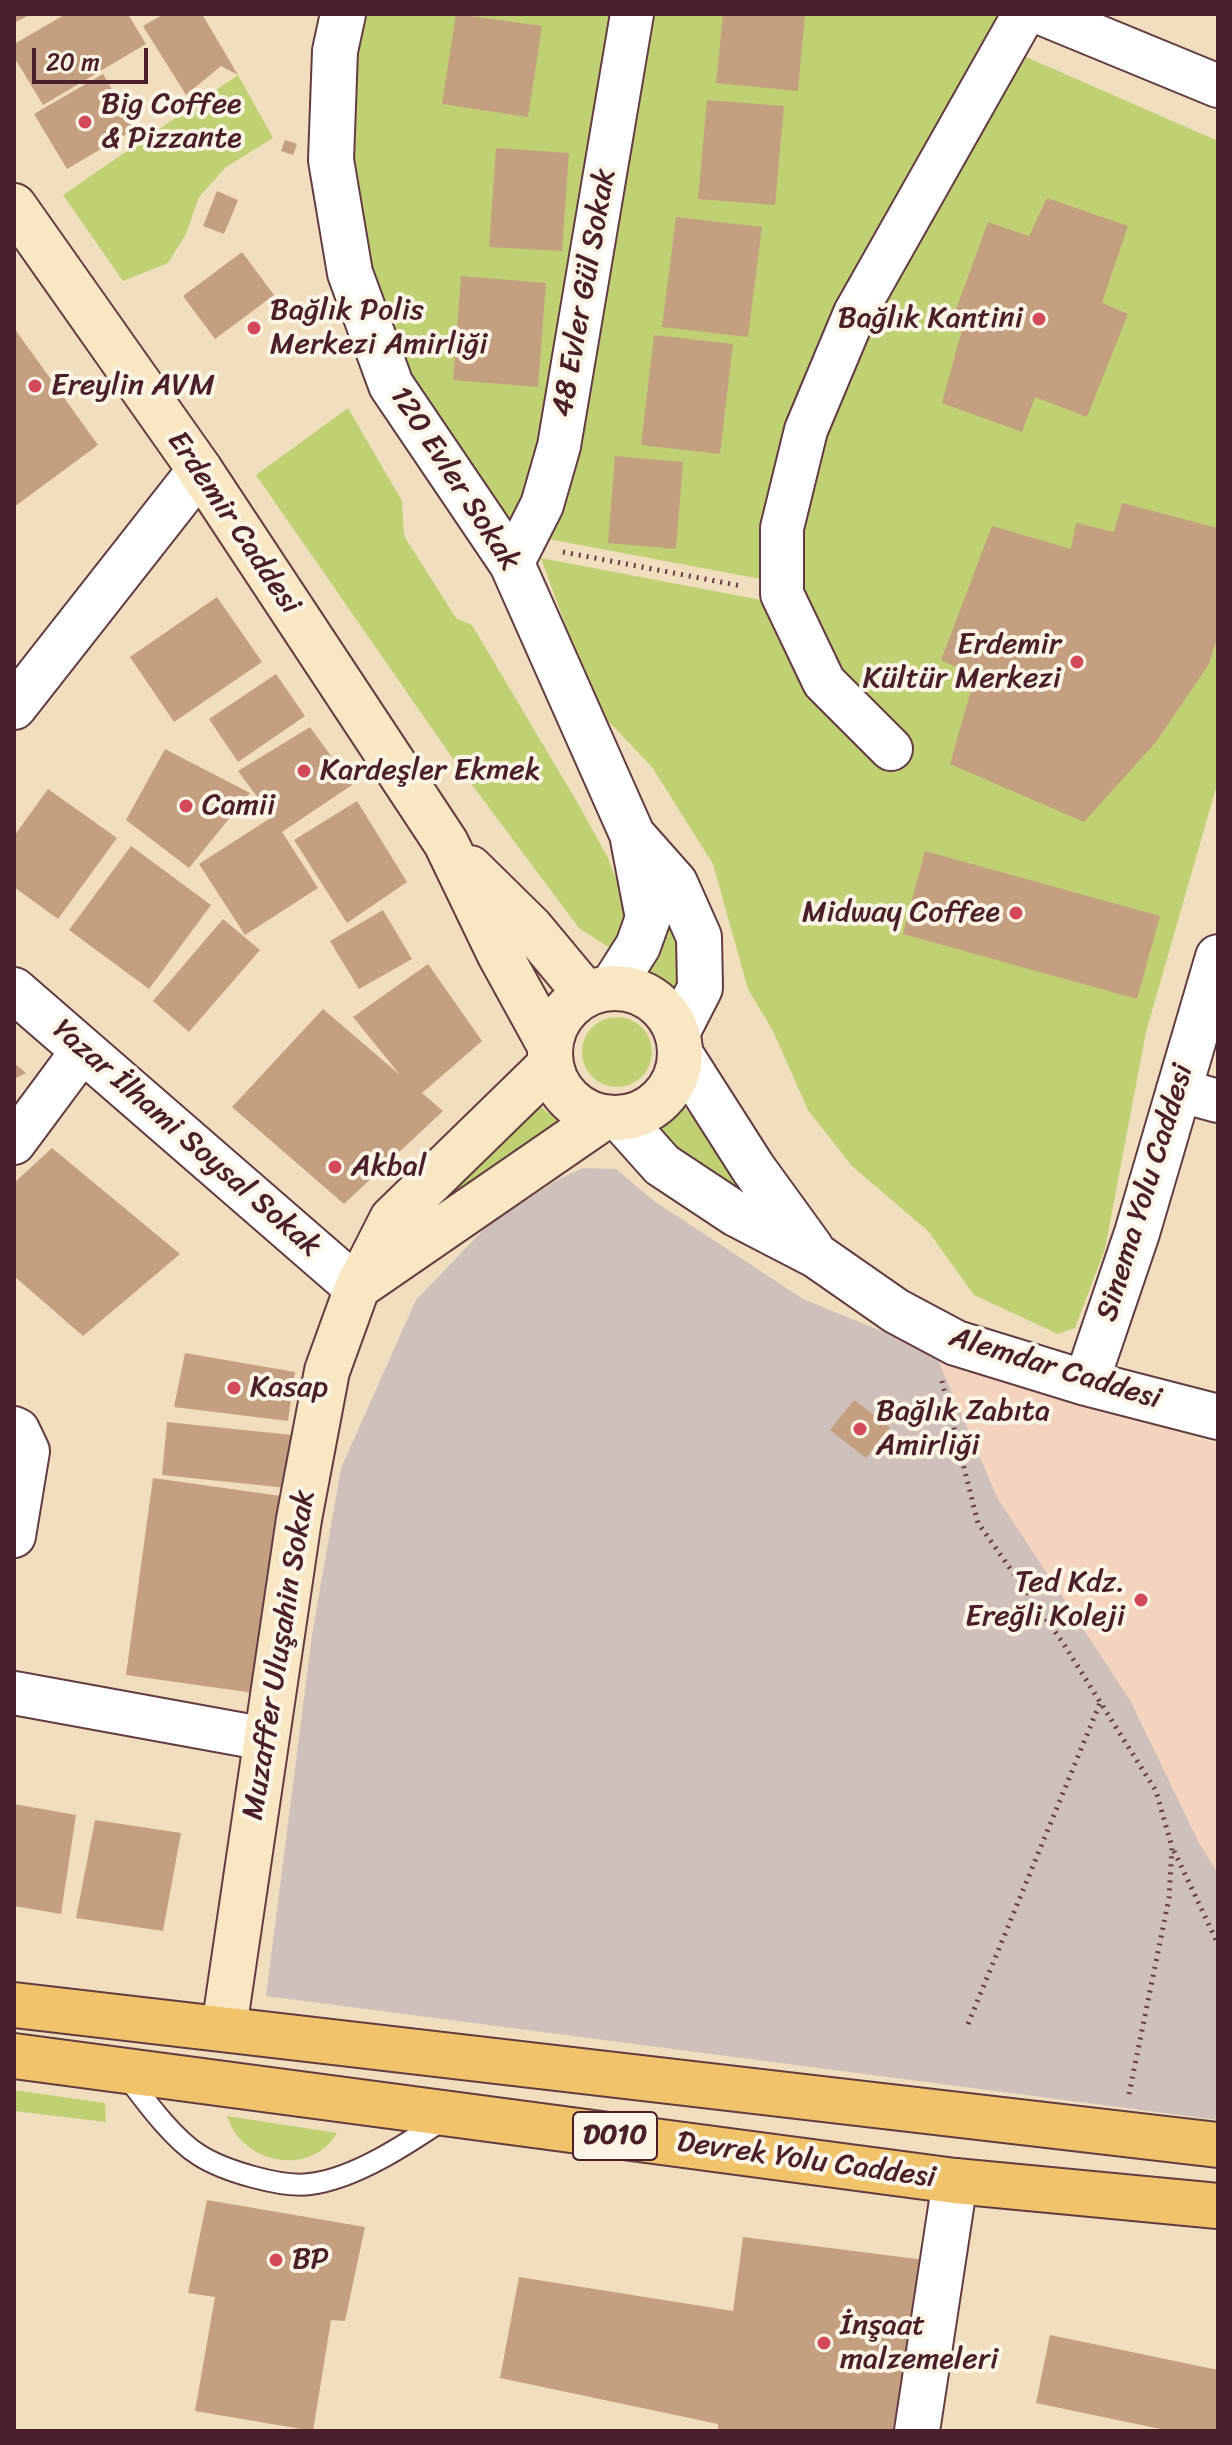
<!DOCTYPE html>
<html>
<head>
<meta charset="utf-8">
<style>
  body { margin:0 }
  #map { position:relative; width:1232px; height:2445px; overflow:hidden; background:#f1debf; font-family:Sriracha,sans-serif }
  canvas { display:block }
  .frame { position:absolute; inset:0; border:16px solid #4a1f2b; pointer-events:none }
  .scale { position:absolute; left:32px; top:48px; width:116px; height:36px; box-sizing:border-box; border:4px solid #4a1f2b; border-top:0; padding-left:10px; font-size:24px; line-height:28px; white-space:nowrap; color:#4a1f2b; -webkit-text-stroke:6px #fcf5e5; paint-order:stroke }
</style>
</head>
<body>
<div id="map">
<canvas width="1232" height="2445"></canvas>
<div class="frame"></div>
<div class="scale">20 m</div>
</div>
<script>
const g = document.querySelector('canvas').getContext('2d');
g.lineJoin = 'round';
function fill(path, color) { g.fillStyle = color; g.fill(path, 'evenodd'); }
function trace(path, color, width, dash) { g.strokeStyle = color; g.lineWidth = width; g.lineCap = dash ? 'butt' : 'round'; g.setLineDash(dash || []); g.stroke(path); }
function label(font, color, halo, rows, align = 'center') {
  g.font = font + ' Sriracha,sans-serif'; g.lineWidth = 8; g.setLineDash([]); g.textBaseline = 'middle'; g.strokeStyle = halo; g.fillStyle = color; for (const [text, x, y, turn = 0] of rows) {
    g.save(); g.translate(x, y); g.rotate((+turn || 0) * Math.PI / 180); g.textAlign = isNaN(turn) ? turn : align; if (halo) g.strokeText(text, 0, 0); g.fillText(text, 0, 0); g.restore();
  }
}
const built = new Path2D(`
  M935,1353l51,19 232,73v428l-19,-30 -69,-143 -132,-201z`);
const industrial = new Path2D(`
  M583,1168l33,1 38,32 149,98 132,54 63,146 132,201 69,143 19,30v247l-952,-124 46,-361 29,-167 75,-168 72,-75 69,-45z`);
const green = new Path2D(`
  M359,14h644l-135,238 -97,329 -260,-49 -122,-190 -43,-156z
  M1017,53l201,88v640l-72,251 -41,217 -30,79 -17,6 -84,-39 -46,-64 -76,-65 -44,-56 -35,-79 -25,-42 -35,-125 -61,-97 -57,-60 -54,-149 231,44 58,63 -33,-63 -1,-72 19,-84 52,-123z
  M238,75l35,63 -47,29 -27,30 -13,37 -18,29 -45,18 -60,-86z
  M348,408l54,93 2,35 52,82 16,7 108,182 28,51 21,55 -16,37 -34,-22 -121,-162 -202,-291z
  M666,904l13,23 5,57 -10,15 -27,-23z
  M582 1052a35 35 0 1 1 70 0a35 35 0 1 1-70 0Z
  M533,1100l27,23 -76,50 -64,53 31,-48z
  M681,1103l86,107 -118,-76z
  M14,2090l91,13 1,19 -92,-11z
  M227,2116l110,17c-27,45 -95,31 -110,-17z`);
const building = new Path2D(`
  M14,14h17l-17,9z
  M66,14h62l18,30 -103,61 -29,-48v-13z
  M164,14h38l36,61 -17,-9 -35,29 -43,-69z
  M456,14l86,12 -14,91 -86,-13z
  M723,14h82l-7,77 -82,-8z
  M103,74l32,55 -68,40 -33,-55z
  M707,100l77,6 -9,99 -77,-6z
  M285,140l12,4 -4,11 -12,-4z
  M496,148l73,5 -7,98 -73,-4z
  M217,191l21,9 -14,34 -21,-8z
  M1047,198l81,28 -26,77 26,11 -41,103 -52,-20 -13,35 -80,-29 20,-73 -11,-7 37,-101 41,14z
  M676,217l86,10 -14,110 -86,-10z
  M242,252l32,43 -59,44 -32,-43z
  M461,276l85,7 -8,104 -85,-7z
  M14,328l84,117 -84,62z
  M654,335l79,9 -13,110 -79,-9z
  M615,456l68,6 -7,87 -68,-6z
  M1122,503l96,25v108l-9,28 -53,78 -72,80 -134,-58 25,-88 -34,-16 51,-134 79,23 5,-26 38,9z
  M217,597l45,65 -88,60 -44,-65z
  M276,674l29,42 -67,46 -29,-43z
  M310,727l42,58 -70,47 36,56 -73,47 -46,-71 73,-47 -34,-46z
  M165,749l85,44 -61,75 -63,-48z
  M48,789l69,49 -59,81 -44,-32v-51z
  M357,801l50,81 -60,41 -53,-83z
  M131,846l80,59 -62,84 -80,-59z
  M925,851l235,65 -23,83 -234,-65z
  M383,910l29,49 -53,30 -29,-48z
  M223,919l37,31 -71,82 -36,-31z
  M428,964l54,77 -60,52 21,18 -99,93 -112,-97 91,-98 77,66 -47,-58z
  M14,1063l12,10 -12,6z
  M52,1148l128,106 -97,82 -69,-60v-93z
  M185,1353l110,19 -7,49 -114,-14z
  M854,1400l36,27 -24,31 -36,-28z
  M167,1422l125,13 -5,53 -125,-13z
  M153,1478l128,18 -27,197 -128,-18z
  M14,1804l62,11 -15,99 -47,-8z
  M95,1820l86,13 -18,98 -87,-13z
  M207,2200l158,27 -20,94 -14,-1 -18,111 -118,-20 20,-114 -27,-4z
  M743,2237l190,24 -29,170h-186v-7l-218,-46 19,-101 214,34z
  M1050,2335l168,35v61h-48l-134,-28z`);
const path = new Path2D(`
  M563,552l179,34
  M942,1381l36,142 85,120 93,148 16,56 -3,51 -40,196
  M1174,1851l44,93
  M968,2024l132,-321`);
const service = new Path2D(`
  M125,2074c19,25 47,64 74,81 25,16 83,33 111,29 45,-5 100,-42 137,-67`);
const minor = new Path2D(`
  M1043,14l175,72
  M512,564l30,-59 17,-59 73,-432
  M891,749l-67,-67 -42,-88v-66l24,-98 49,-117 169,-299
  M1178,1090l40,11
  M14,1143l69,-93
  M14,1428l4,2 10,21 -14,85
  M14,1693l252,46`);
const tertiary = new Path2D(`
  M343,14l-8,37 -4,109 19,113 41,112 121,179 120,270 16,84 -10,28 -26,41
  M14,707l186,-237
  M636,839l39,44 24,54 1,51 -22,43
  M14,990l343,298
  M681,1055l72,113 58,80
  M620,1118l42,47 74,49 81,42 79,55 60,32 130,40 132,34
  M1086,1383l51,-150 81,-276
  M917,2431l38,-250`);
const secondary = new Path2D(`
  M14,206l186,264 246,373 54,112 50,91
  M470,868l61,60 55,66
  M550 1053a65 65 0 1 1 130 0a65 65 0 1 1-130 0Z
  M362,1284l241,-166
  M224,2028l75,-509 28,-148 30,-83 35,-69 159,-155`);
const trunk = new Path2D(`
  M14,2005l1204,140
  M14,2056l941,125 263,25`);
const markers = [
  [85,122,8,"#d1495b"],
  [1039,319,8,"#d1495b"],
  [254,328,8,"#d1495b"],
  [35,386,8,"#d1495b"],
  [1077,662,8,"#d1495b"],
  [304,771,8,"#d1495b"],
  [186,806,8,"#d1495b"],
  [1016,913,8,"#d1495b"],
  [335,1167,8,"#d1495b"],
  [234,1388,8,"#d1495b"],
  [860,1429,8,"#d1495b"],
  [1141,1600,8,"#d1495b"],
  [276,2260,8,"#d1495b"],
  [824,2343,8,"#d1495b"]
];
const shields = [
  [615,2136,84]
];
const shieldNames = [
  ["D010",615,2136]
];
const poiNames = [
  ["Big Coffee",101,105],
  ["& Pizzante",101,139],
  ["Bağlık Polis",270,311],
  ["Merkezi Amirliği",270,345],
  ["Bağlık Kantini",1023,319,"right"],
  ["Ereylin AVM",51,386],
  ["Erdemir",1061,645,"right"],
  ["Kültür Merkezi",1061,679,"right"],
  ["Kardeşler Ekmek",320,771],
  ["Camii",202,806],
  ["Midway Coffee",1000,913,"right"],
  ["Akbal",351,1167],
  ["Kasap",250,1388],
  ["Bağlık Zabıta",876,1412],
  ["Amirliği",876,1446],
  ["Ted Kdz.",1125,1583,"right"],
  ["Ereğli Koleji",1125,1617,"right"],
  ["BP",292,2260],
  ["İnşaat",840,2326],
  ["malzemeleri",840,2360]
];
const streetNames = [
  ["48 Evler Gül Sokak",585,293,-80],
  ["120 Evler Sokak",454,479,57],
  ["Erdemir Caddesi",233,523,56],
  ["Yazar İlhami Soysal Sokak",186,1139,41],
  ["Sinema Yolu Caddesi",1146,1193,-73],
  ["Alemdar Caddesi",1055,1369,17],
  ["Muzaffer Uluşahin Sokak",280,1655,-81],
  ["Devrek Yolu Caddesi",806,2161,8]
];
fill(built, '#f4d4bf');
fill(industrial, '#d0c0bb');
fill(green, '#c0d174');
fill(building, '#c4a081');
trace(service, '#633c41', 24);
trace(minor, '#633c41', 46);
trace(tertiary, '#633c41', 48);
trace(secondary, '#633c41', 48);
trace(trunk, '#633c41', 48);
trace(path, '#633c41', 5, [2, 6]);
trace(service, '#fff', 20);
trace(minor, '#fff', 42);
trace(tertiary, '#fff', 44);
trace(secondary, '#f9e7c3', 44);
trace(trunk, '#f1c36a', 44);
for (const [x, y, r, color] of markers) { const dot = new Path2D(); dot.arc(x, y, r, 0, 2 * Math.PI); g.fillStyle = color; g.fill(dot); trace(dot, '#fcf5e5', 3); }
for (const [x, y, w] of shields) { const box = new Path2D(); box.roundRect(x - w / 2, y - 24, w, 48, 6); g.fillStyle = '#fcf5e5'; g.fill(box); trace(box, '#4a1f2b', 2); }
label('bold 28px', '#4a1f2b', null, shieldNames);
label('30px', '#4a1f2b', '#fcf5e5', poiNames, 'left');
label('30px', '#4a1f2b', '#fcf5e5', streetNames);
</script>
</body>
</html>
